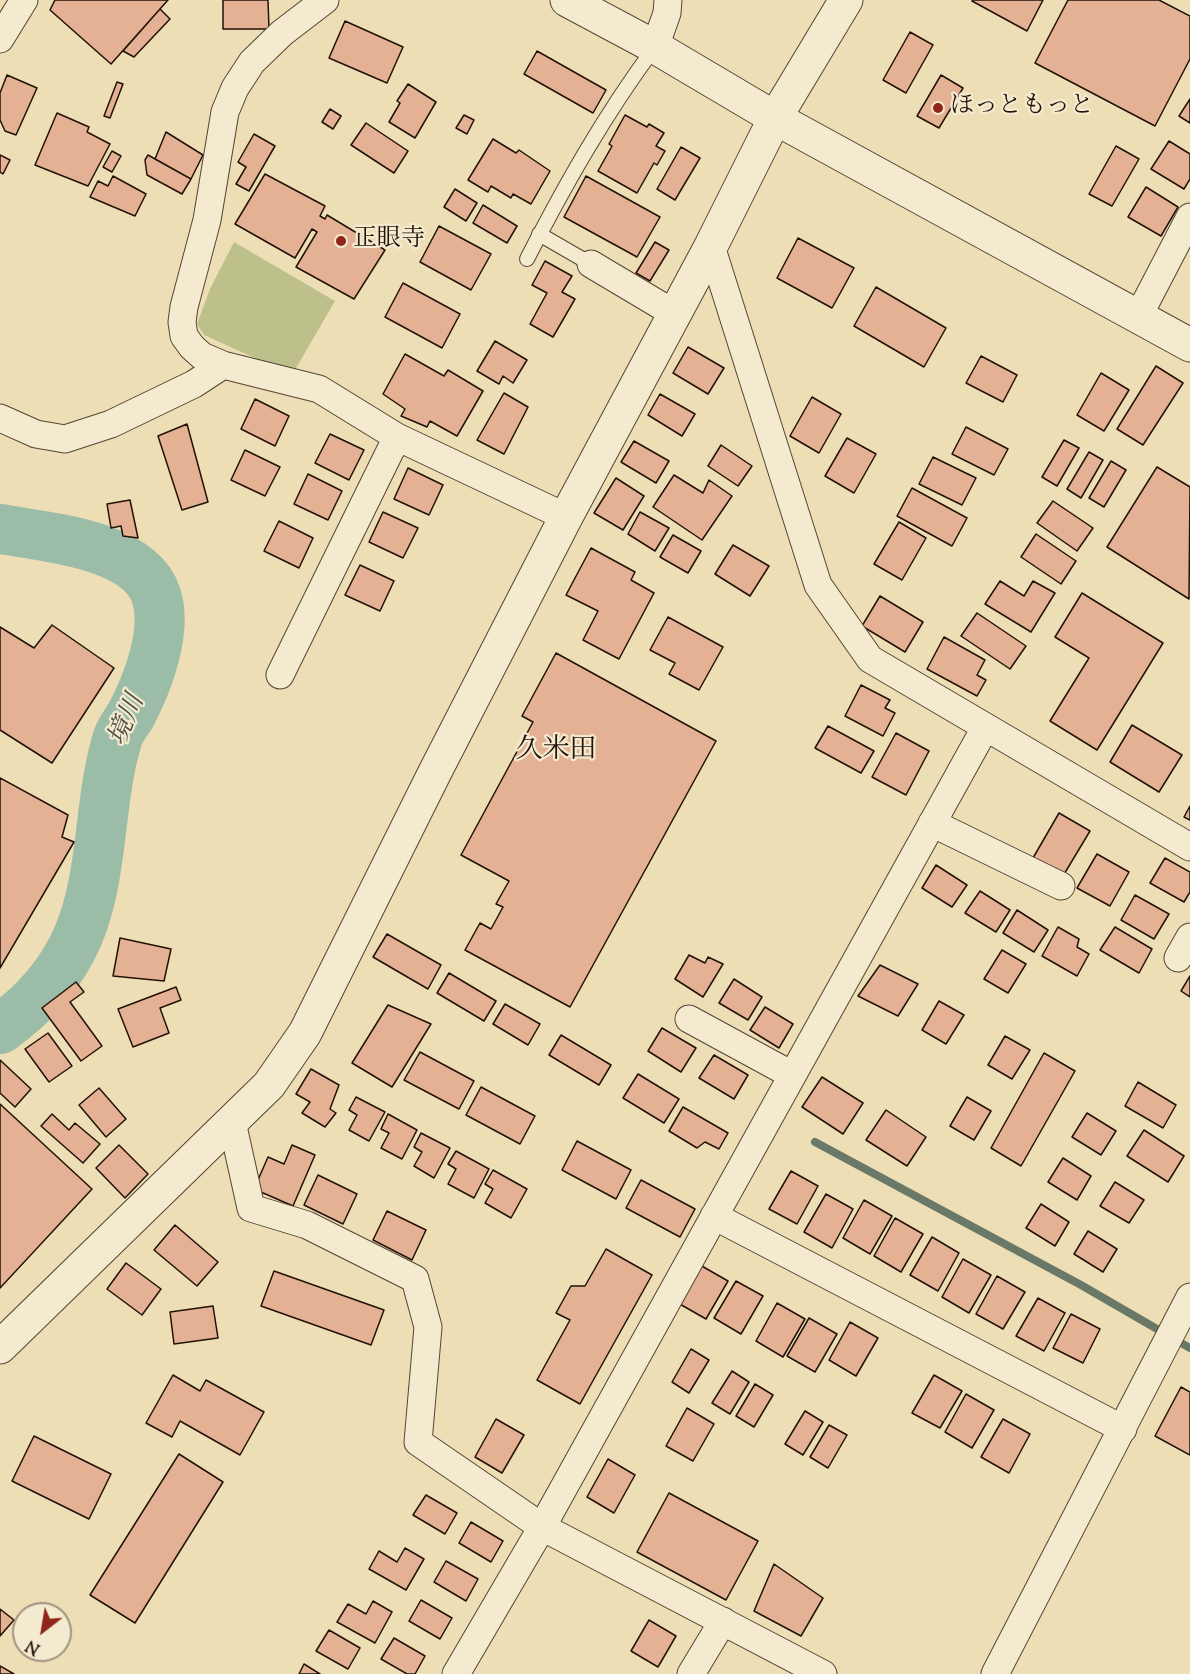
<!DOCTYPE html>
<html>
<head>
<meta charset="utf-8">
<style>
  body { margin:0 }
  #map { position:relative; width:1190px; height:1674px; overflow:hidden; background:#eedeb6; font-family:"Sorts Mill Goudy",serif }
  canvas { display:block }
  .north { position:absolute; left:12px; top:1602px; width:60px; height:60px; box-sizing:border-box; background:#f4ead0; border:2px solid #a0947f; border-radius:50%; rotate:211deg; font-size:16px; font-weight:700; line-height:24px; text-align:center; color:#211206 }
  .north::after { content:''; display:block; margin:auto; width:21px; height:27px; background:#8f2418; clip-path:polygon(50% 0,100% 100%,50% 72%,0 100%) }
</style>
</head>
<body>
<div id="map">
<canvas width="1190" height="1674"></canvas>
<div class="north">N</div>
</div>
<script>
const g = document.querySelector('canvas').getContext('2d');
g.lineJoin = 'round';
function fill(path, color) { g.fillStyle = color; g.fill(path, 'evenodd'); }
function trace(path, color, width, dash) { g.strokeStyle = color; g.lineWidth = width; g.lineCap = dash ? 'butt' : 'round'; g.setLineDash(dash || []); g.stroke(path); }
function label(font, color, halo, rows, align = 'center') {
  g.font = font + ' "Sorts Mill Goudy","Noto Serif JP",serif'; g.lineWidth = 4.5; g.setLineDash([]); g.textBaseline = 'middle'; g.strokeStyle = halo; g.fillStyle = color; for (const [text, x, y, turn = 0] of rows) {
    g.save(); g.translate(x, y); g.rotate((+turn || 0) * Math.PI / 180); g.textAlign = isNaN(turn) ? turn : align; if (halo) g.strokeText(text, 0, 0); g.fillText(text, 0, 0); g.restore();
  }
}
const green = new Path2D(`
  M234,242l101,59 -43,74 -88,-40 -7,-11 13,-35z`);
const stream = new Path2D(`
  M815,1142l266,143 109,63`);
const river = new Path2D(`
  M0,529c46,8 139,15 156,66 12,35 -8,87 -24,118 -5,9 -13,18 -15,27 -19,64 -13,135 -39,196 -17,39 -44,69 -78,93`);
const building = new Path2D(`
  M55,0h113l-57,64 -61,-54z
  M223,0h45l1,29h-46z
  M973,0h70l-16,31 -55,-30z
  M1068,0h91l31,16v43l-35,67 -120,-63z
  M160,9l10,10 -36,38 -11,-6z
  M345,21l58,26 -16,36 -58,-25z
  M910,32l23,13 -27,48 -23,-13z
  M537,51l69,39 -13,23 -69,-39z
  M7,75l30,13 -21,47 -11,-4 -5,-11v-27z
  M941,75l22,13 -24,40 -22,-12z
  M117,82l6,2 -13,34 -6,-2z
  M408,84l28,18 -21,36 -26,-16 11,-19 -3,-2z
  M1190,99v24l-11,-7z
  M330,109l11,7 -8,13 -11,-7z
  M57,113l32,14 -2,5 23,12 -22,42 -53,-21z
  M464,115l10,5 -7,14 -11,-6z
  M625,115l22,12 2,-3 15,9 -8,13 9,5 -8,14 -3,-2 -17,30 -39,-22 14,-25 -3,-2z
  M366,123l42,28 -14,22 -43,-28z
  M166,132l37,23 -12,24 -36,-20z
  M254,134l21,12 -26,45 -13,-7 10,-17 -8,-5z
  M493,139l23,14 3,-3 31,21 -19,33 -18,-10 -2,4 -20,-12 -3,6 -20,-12z
  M1169,141l21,13v25l-6,10 -33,-20z
  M1116,146l23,13 -27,47 -23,-12z
  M681,147l19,11 -25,42 -18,-11z
  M112,151l9,5 -9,16 -9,-5z
  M0,155l10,5 -7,14 -3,-2z
  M148,155l43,24 -9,15 -35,-19 -2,-15z
  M265,174l60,32 -5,10 5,3 2,-4 58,35 -31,49 -58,-32 21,-35 -5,-3 -17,29 -60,-34z
  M113,176l33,18 -11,22 -45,-19 8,-16 10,5z
  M586,176l74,41 -23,40 -73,-40z
  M1146,187l32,20 -17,29 -33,-19z
  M455,189l22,14 -11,18 -22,-14z
  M483,205l34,21 -10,17 -34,-20z
  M439,226l52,28 -20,36 -51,-28z
  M798,238l56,30 -22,40 -55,-30z
  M655,242l14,8 -19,31 -14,-8z
  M545,261l27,15 -10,16 13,7 -22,38 -23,-13 17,-31 -15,-8z
  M403,283l57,31 -18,34 -57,-31z
  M876,287l70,41 -22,39 -70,-41z
  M495,341l32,19 -14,23 -10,-7 -4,8 -22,-13z
  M688,347l36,21 -16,26 -35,-21z
  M405,354l39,22 4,-6 35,21 -26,45 -27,-15 -3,6 -26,-11 4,-7 -22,-15z
  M981,356l36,19 -14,27 -37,-19z
  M1156,366l27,17 -40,62 -26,-16z
  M1101,373l28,17 -25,41 -27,-16z
  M504,393l24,14 -24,47 -27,-14z
  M660,394l35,20 -13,22 -34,-21z
  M812,397l29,17 -22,39 -29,-17z
  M255,399l34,17 -14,30 -34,-17z
  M187,424l21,78 -26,8 -24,-74z
  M966,427l42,22 -14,26 -42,-21z
  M330,434l34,16 -15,30 -34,-17z
  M847,438l29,16 -22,39 -29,-17z
  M1064,440l15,8 -22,38 -15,-9z
  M634,441l35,20 -13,22 -35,-21z
  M721,445l31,21 -14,20 -30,-20z
  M245,450l35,17 -15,29 -34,-16z
  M1089,452l14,8 -22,38 -14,-9z
  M933,457l43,21 -14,27 -43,-21z
  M1111,461l15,9 -22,37 -15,-9z
  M1157,467l33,20 -1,112 -82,-52z
  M408,468l35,17 -14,30 -35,-16z
  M308,474l34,17 -14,29 -34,-16z
  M674,475l29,18 6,-13 23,16 -30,44 -49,-33z
  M616,478l28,18 -21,34 -29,-17z
  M912,488l55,30 -15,28 -55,-30z
  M130,500l8,38 -15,-2 -2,-10 -10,2 -4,-24z
  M1053,501l40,27 -16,23 -40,-28z
  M383,512l35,16 -15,30 -34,-16z
  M640,512l29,16 -14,23 -27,-17z
  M279,521l34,17 -14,30 -35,-17z
  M899,522l27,16 -24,42 -28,-16z
  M1036,534l40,27 -15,23 -40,-27z
  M673,535l28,16 -13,22 -28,-16z
  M733,545l36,21 -19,30 -35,-22z
  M591,548l44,24 -4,8 23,13 -35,66 -36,-19 15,-29 -32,-16z
  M360,565l34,16 -14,30 -35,-16z
  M1000,581l24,15 9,-15 22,12 -24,39 -46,-28z
  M1082,593l81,50 -66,107 -47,-29 39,-63 -34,-21z
  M880,596l43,26 -18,30 -43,-26z
  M977,613l49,33 -16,23 -49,-33z
  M668,617l55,30 -24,43 -30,-16 6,-11 -25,-13z
  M52,625l62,43 -62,95 -52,-33v-103l34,21z
  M944,637l41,23 -8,15 9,5 -9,16 -50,-27z
  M556,653l160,88 -146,266 -105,-57 15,-27 11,6 12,-22 -7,-3 13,-23 -48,-26 72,-133 -11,-6z
  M861,685l29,15 -5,8 10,5 -12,23 -38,-20z
  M1132,725l50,30 -23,37 -49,-30z
  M828,726l46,25 -13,22 -46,-25z
  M896,733l33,18 -23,44 -34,-18z
  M0,778l68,37 -6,22 12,5 -74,126z
  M1190,806v14l-6,-3z
  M1059,813l31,18 -27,45 -30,-18z
  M1097,854l32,18 -19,34 -33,-18z
  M1165,858l25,14v20l-6,10 -34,-19z
  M936,865l31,20 -15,22 -30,-19z
  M980,891l30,19 -14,22 -31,-19z
  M1135,895l34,19 -15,25 -33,-19z
  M1017,910l31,20 -14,22 -31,-19z
  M1058,927l21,12 -2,8 12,7 -12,22 -35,-20z
  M1115,927l37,22 -13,24 -39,-23z
  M387,934l54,31 -13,24 -55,-32z
  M120,938l51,11 -7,32 -51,-5z
  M1002,950l24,14 -18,29 -24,-14z
  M689,955l16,8 3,-6 15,7 -20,33 -28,-18z
  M880,965l38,19 -20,32 -40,-20z
  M449,973l47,28 -12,20 -47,-28z
  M1190,976v21l-9,-6z
  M734,979l28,18 -14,23 -29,-17z
  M76,982l8,10 -14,10 32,44 -21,15 -39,-53z
  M176,987l5,13 -21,8 9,25 -36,14 -15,-38z
  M939,1001l25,14 -18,29 -24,-14z
  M505,1004l35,20 -12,21 -35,-21z
  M388,1005l43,19 -39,63 -40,-24z
  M765,1007l28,17 -14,24 -29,-18z
  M662,1028l34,20 -15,24 -33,-21z
  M48,1033l24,33 -23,16 -24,-33z
  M561,1035l50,30 -12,20 -50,-30z
  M1005,1036l25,14 -18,29 -24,-14z
  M420,1052l54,29 -15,28 -55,-29z
  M1044,1053l31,18 -54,95 -30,-18z
  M714,1055l34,20 -14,24 -35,-21z
  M0,1060l31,29 -16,18 -15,-14z
  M311,1069l28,16 -9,24 6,4 -11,14 -23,-14 8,-11 -14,-8z
  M638,1074l41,25 -15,24 -41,-25z
  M822,1077l41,26 -20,31 -41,-27z
  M1138,1082l38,23 -13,23 -38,-22z
  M481,1087l54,29 -15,28 -54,-29z
  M99,1088l27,31 -20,18 -27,-32z
  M356,1097l29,15 -16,29 -20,-11 8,-15 -8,-5z
  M967,1097l24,14 -17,29 -24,-14z
  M0,1104l92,85 -92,99z
  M683,1107l45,26 -9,16 -14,-7 -8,6 -28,-17z
  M886,1110l40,27 -19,29 -41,-26z
  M1087,1113l29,18 -15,24 -29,-18z
  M52,1114l17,16 6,-7 25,21 -17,19 -42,-37z
  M388,1114l29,16 -15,29 -21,-11 8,-15 -8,-4z
  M1144,1130l40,26 -16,26 -41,-26z
  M421,1133l29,15 -16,30 -20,-12 8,-14 -8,-5z
  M577,1141l54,29 -15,29 -54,-29z
  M119,1145l29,29 -23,24 -29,-30z
  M292,1145l23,10 -22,51 -39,-17 14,-32 16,7z
  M456,1151l33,18 -15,29 -26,-14 8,-15 -8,-5z
  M1063,1158l28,18 -14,24 -29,-18z
  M493,1170l34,19 -16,29 -26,-15 8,-14 -8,-5z
  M791,1171l27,15 -21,38 -28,-15z
  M318,1175l39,19 -14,30 -39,-19z
  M641,1180l54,29 -15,28 -54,-29z
  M1115,1182l29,18 -15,23 -29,-17z
  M826,1194l27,15 -21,39 -28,-16z
  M864,1200l28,16 -22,38 -27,-16z
  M1041,1204l28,18 -14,24 -29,-18z
  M387,1211l39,19 -14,30 -39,-20z
  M895,1218l28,16 -22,38 -27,-16z
  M175,1225l43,37 -21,24 -43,-36z
  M1088,1231l29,18 -14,23 -29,-18z
  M932,1237l27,16 -21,38 -28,-16z
  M606,1249l46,26 -72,129 -43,-24 33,-60 -14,-7 15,-27h14z
  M963,1259l28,16 -22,38 -27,-16z
  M126,1263l35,26 -19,26 -35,-26z
  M700,1265l28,16 -22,38 -28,-16z
  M274,1271l110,39 -13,35 -110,-39z
  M997,1276l28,16 -22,37 -27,-15z
  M736,1281l27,15 -22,38 -27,-16z
  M1038,1298l27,15 -21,38 -28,-15z
  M777,1303l28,16 -22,38 -27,-16z
  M213,1306l5,32 -44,6 -4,-32z
  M1071,1314l29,15 -17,34 -30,-15z
  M809,1318l28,16 -22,38 -28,-16z
  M850,1322l28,16 -22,38 -27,-16z
  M691,1349l18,11 -20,33 -17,-11z
  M732,1371l17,11 -19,32 -18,-11z
  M173,1375l27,16 6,-11 58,32 -24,43 -60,-34 -8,16 -26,-14z
  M934,1375l28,16 -22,37 -28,-15z
  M755,1384l18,11 -19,32 -18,-11z
  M1181,1387l9,5v63l-35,-19z
  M966,1394l28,16 -22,38 -27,-16z
  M687,1408l27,16 -21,37 -27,-15z
  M805,1411l18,11 -20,33 -18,-11z
  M496,1419l28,16 -22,38 -27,-16z
  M1003,1419l27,15 -21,39 -28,-16z
  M829,1425l18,10 -19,33 -18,-11z
  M34,1436l77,38 -22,45 -77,-38z
  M179,1454l44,28 -88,141 -45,-28z
  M608,1459l27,16 -21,38 -27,-16z
  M669,1493l89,48 -32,59 -89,-48z
  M426,1495l31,18 -12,21 -32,-19z
  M471,1522l32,19 -12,21 -32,-19z
  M405,1548l19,11 -18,31 -37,-21 10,-18 18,11z
  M446,1561l32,18 -12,22 -32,-19z
  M774,1564l49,34 -22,38 -47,-25z
  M421,1600l31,18 -12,21 -31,-18z
  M373,1601l19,11 -17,31 -38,-21 11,-18 18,10z
  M0,1609l14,11 -14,16z
  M649,1620l27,16 -18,31 -27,-16z
  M329,1630l31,18 -12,21 -32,-18z
  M394,1638l31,18 -10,18h-8l-26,-15z
  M304,1664l16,10h-21z
  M0,1666l14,8h-14z`);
const service = new Path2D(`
  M539,234l52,30
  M527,259c38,-74 78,-145 128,-212`);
const minor = new Path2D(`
  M325,0l-43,33 -30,29 -17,26 -10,24 -18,108 -23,87 -2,15 2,14 8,11 10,9 21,9 96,24 78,48 169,80
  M0,39l24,-39
  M655,47l12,-34 1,-13
  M711,246l107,339 52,74 320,188
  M591,264l84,50
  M1138,317l52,-100
  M0,418l36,16 29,5 46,-15 83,-40 29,-19
  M280,675l117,-238
  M932,823l129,63
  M1178,958l12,-21
  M689,1019l103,56
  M232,1122l19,86 56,17 108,54 13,48 -10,115 124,85 281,147
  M714,1216l409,213
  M456,1674l86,-147 443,-799
  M691,1674l32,-53
  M995,1674l195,-377`);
const tertiary = new Path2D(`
  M567,0l88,47 120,71 415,227
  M0,1347l269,-262 36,-52 130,-261 131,-255 145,-271 64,-128 71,-118`);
const markers = [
  [938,108,6,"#8f2418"],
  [341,241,6,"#8f2418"]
];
const poiNames = [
  ["ほっともっと",950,108],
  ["正眼寺",353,241]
];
const waterNames = [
  ["境川",129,721,-67]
];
const quarterNames = [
  ["久米田",556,752]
];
fill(green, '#bec08b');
trace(stream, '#6a7967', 8);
trace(river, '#9bbda8', 50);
fill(building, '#e5b194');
trace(building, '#211206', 1.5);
trace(service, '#544532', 16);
trace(minor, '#544532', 29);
trace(tertiary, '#544532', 35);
trace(service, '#f4ead0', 14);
trace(minor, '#f4ead0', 27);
trace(tertiary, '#f4ead0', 33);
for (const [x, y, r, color] of markers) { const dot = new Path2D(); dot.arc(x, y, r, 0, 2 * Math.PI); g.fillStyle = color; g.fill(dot); trace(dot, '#f4ead0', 2); }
label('24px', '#211206', '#f4ead0', poiNames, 'left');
label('italic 26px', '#4c4e3f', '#f4ead0', waterNames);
label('27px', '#211206', '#f4ead0', quarterNames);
</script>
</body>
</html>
